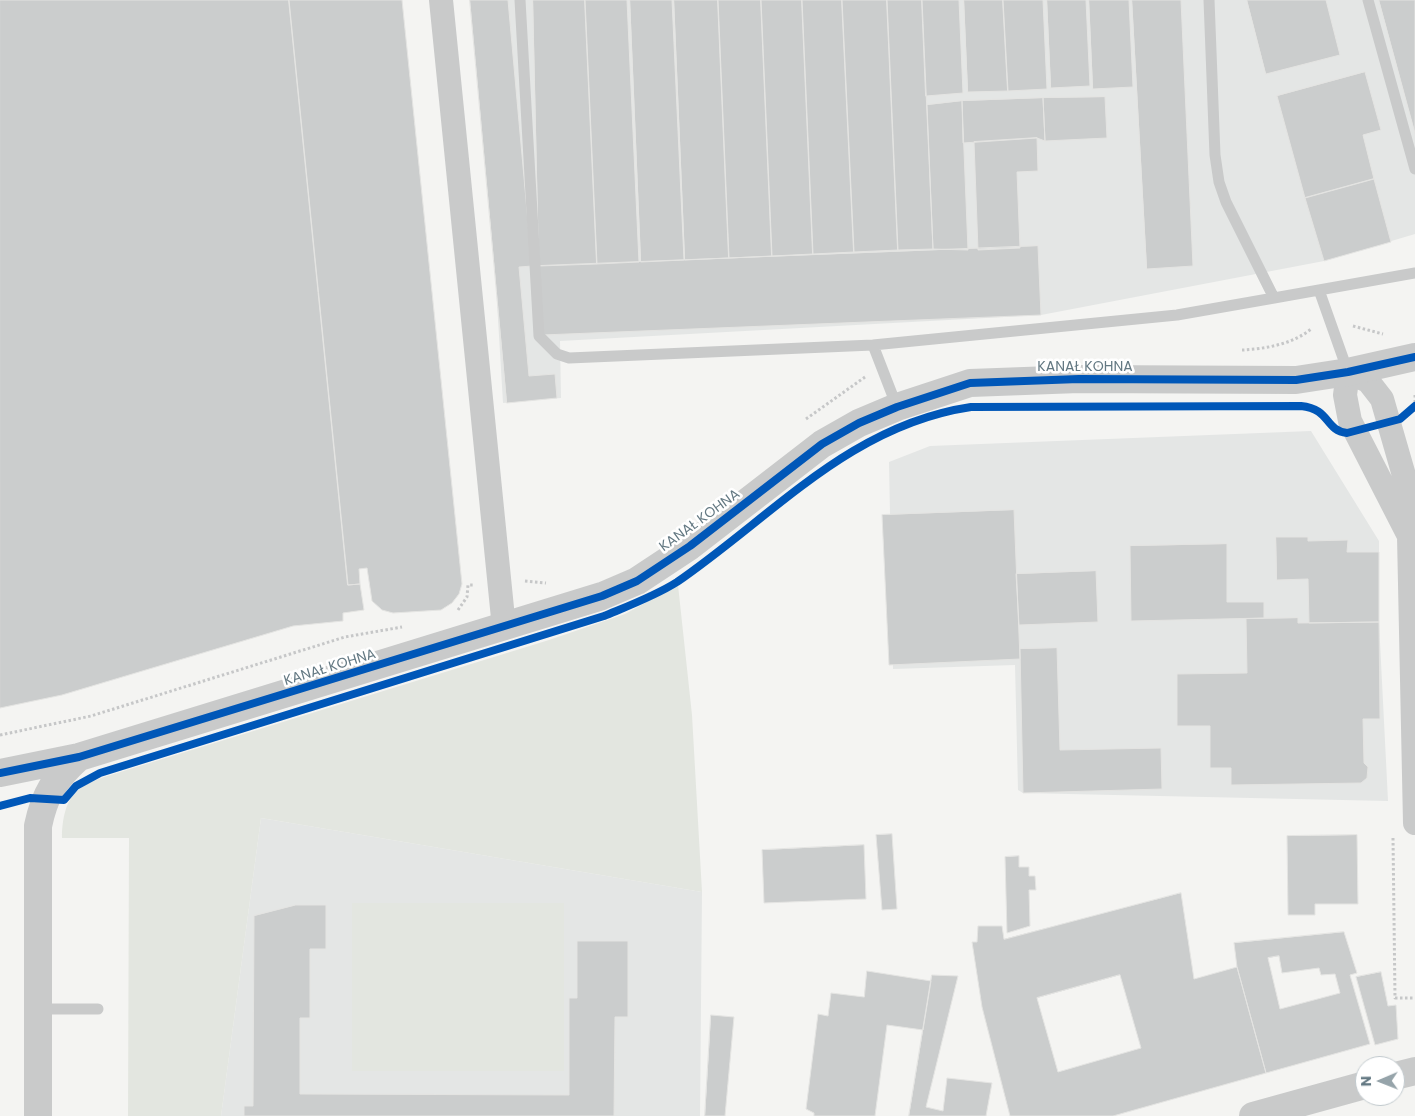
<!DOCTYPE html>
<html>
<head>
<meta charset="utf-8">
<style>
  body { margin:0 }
  #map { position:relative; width:1415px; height:1116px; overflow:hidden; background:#f4f4f2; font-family:Poppins,sans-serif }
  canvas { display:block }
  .north { position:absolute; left:1355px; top:1056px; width:50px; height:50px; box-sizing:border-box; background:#fff; border:1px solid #c1c9cd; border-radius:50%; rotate:269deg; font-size:14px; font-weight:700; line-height:20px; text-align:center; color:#647983 }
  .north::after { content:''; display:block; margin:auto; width:18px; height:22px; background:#96a4aa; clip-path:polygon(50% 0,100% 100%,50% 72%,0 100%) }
</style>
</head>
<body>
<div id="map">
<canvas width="1415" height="1116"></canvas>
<div class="north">N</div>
</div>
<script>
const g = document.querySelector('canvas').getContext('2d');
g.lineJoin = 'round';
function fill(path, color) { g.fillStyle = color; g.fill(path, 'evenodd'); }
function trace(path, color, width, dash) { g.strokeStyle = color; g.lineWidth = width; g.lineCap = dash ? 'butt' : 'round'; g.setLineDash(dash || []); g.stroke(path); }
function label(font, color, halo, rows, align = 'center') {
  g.font = font + ' Poppins,sans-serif'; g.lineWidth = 5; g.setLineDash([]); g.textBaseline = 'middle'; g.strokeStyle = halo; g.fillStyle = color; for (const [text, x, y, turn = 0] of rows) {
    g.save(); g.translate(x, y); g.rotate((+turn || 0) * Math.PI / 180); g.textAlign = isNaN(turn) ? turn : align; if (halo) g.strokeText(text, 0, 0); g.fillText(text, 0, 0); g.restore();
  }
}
const built = new Path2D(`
  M470,0h945v234l-91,27 -283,54 -481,26 1,57 -58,5 -8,-134z
  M1311,431l68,110v81l9,179 -365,-8 -5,-3 -3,-125 -122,4 -4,-207 41,-16z
  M261,818l441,74 -2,224h-479z`);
const green = new Path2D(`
  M678,585l14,130 10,177 -441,-74 -40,298h-93l1,-278h-67c1,-53 24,-55 68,-69l419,-129 76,-26z
  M352,903h212v168h-212z`);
const building = new Path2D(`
  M0,0h289l59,585 12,-1 4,26 -21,3v8l-50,5 -231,69 -62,13z
  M289,0h113l60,584 -3,10 -7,9 -11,7 -48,3 -11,-3 -10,-9 -5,-33 -8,1 1,15 -12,1z
  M470,0h38l24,266 -13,1 10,109 26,-2 2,24 -50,5z
  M533,0h52l12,264 -58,2z
  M585,0h42l12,262 -42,2z
  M630,0h42l12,260 -43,2z
  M674,0h44l11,258 -44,2z
  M718,0h43l11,256 -43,2z
  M761,0h41l11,254 -41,2z
  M802,0h40l12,252 -41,2z
  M842,0h45l11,250 -44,2z
  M887,0h35l11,249 -35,1z
  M922,0h37l4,93 -37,3z
  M964,0h39l5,91 -40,1z
  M1003,0h40l4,89 -39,2z
  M1047,0h39l4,86 -39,2z
  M1089,0h40l4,87 -40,2z
  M1132,0h49l12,266 -46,3z
  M1247,0h79l14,55 -74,19z
  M1379,0h36v133z
  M1365,72l16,58 -18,5 11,44 -69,19 -28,-102z
  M1105,97l2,41 -62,3 -2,-43z
  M1043,98l2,43 -8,-3 -74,5 -1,-42z
  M962,101l6,149 -35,-1 -6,-144z
  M1037,138l1,33 -21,1 3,76 -42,2 -4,-108z
  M1374,179l17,63 -67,19 -19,-63z
  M1038,246l3,69 -499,20 -3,-69z
  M1014,510l6,149 -131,6 -7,-150z
  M1276,537h32v4l40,-1 -1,12h32v70l-70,1 -1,-44 -31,1z
  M1227,544v58h37v16l-133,3 -1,-75z
  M1096,571l2,51 -79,3 -3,-51z
  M1298,618v5l81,-1 1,97h-17l1,44 4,4 -1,11 -6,5 -130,2v-17h-21v-42h-33v-52l70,-1 -1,-54z
  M1057,648l3,102 101,-2 1,41 -139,4 -3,-144z
  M892,834l5,75 -15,1 -6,-75z
  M1357,835l1,69h-43v11h-27l-1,-79z
  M864,845l2,54 -102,4 -2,-53z
  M1019,856v11h10v9h6l1,14h-7l1,36 -23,7 -2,-76z
  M1181,893l13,86 43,-12 29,106 -153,43h-103l-28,-109 -10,-65h5l1,-16h24l2,13zM1120,975l21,73 -83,24 -21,-74z
  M296,905h30v44h-16v69h-10v76l269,1v-97h8v-57h51v76h-13l-1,99h-370v-10h9l1,-190z
  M1344,932l13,41 -7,2 20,69 -104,29 -29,-106 -3,-24zM1279,956l3,17 37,-5 2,7 14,-1 5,19 -60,16 -12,-51z
  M867,971l64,10 -8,49 -36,-5 -12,91h-61v-3l-8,-4 12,-95 10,2 3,-23 33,4z
  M1381,972l7,34 8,-1 2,34 -23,6 -19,-68z
  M932,975l26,1 -32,131 17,4 4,-33 45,5 -6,33h-77z
  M711,1015l23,2 -9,99h-20z`);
const path = new Path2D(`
  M1353,326l30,8
  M1242,350c23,-1 51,-6 69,-21
  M1415,395v17
  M806,419l59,-42
  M525,581l21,2
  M458,610l9,-13 1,-12h6
  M0,735l91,-19 254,-79 57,-10
  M1393,838l2,160h20`);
const service = new Path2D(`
  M520,0l19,336 18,18 12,4 304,-13 304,-30 97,-17
  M1209,0l6,155 4,27 7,20 48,96 141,-25
  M1368,0l47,169
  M1319,290l29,82
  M873,345l24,62
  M39,1009h59`);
const minor = new Path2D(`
  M441,0l63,628
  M1409,536l-59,-115 -5,-26 3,-23 20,9 14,18 23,80 4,57 6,287`);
const tertiary = new Path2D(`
  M0,773l79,-16 523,-161 35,-15 53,-35 132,-102 37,-21 38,-16 73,-24 109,-4 217,1 52,-8 67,-15
  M1395,1076l20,-5
  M38,1116v-290c7,-33 16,-46 41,-69
  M1253,1116l112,-31`);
const cycleway = new Path2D(`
  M0,773l79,-16 523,-161 35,-15 53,-35 132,-102 37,-21 38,-16 73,-24 109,-4 217,1 52,-8 67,-15
  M0,806l30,-8 34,2 12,-14 24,-13 504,-157c24,-10 51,-20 73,-34 96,-66 173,-157 294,-175l330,-1c30,3 23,24 46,27l53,-14 15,-13`);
const streetNames = [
  ["KANAŁ KOHNA",1085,367],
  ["KANAŁ KOHNA",700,521,-36],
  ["KANAŁ KOHNA",330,668,-17]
];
fill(built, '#e4e6e5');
fill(green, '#e3e6e0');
fill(building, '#cbcdcd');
trace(building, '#e4e4e2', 1);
trace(path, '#c6c7c8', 3, [2.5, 2.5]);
trace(service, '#c9caca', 11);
trace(minor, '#c9caca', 24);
trace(tertiary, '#c9caca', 28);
trace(cycleway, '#0057b8', 8);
label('14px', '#647983', '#fff', streetNames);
</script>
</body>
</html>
